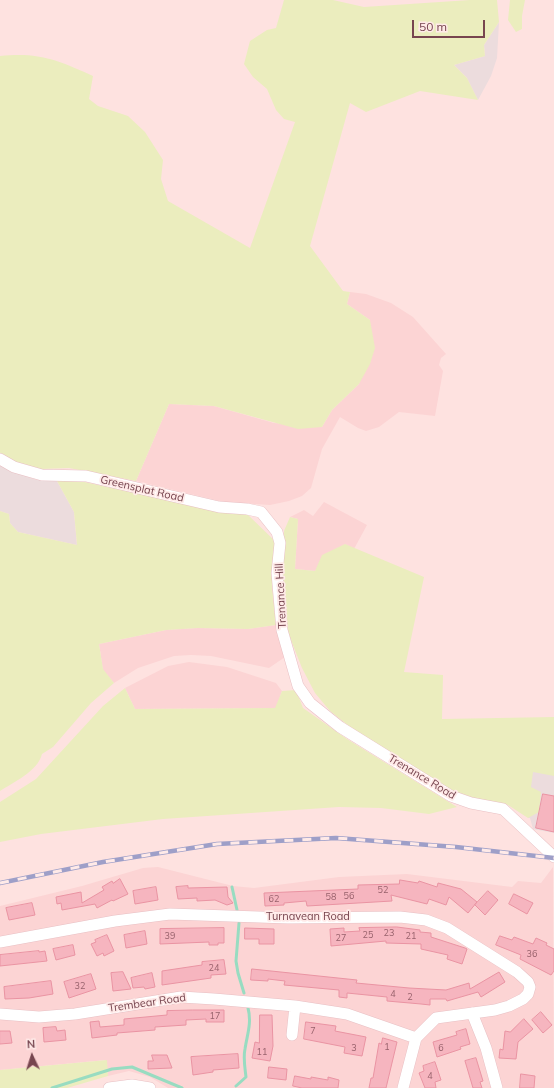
<!DOCTYPE html>
<html>
<head>
<meta charset="utf-8">
<style>
  body { margin:0 }
  #map { position:relative; width:554px; height:1088px; overflow:hidden; background:#fee2e0; font-family:Mulish,sans-serif }
  canvas { display:block }
  .north { position:absolute; left:12px; top:1036px; width:40px; height:40px; -webkit-text-stroke:3px #ffeae8; paint-order:stroke; rotate:356deg; font-size:11px; font-weight:700; line-height:16px; text-align:center; color:#77454f }
  .north::after { content:''; display:block; margin:auto; width:14px; height:18px; background:#77454f; clip-path:polygon(50% 0,100% 100%,50% 72%,0 100%) }
  .scale { position:absolute; left:412px; top:20px; width:73px; height:18px; box-sizing:border-box; border:2px solid #77454f; border-top:0; padding-left:5px; font-size:12px; line-height:14px; white-space:nowrap; color:#77454f; -webkit-text-stroke:3px #ffeae8; paint-order:stroke }
</style>
</head>
<body>
<div id="map">
<canvas width="554" height="1088"></canvas>
<div class="north">N</div>
<div class="scale">50 m</div>
</div>
<script>
const g = document.querySelector('canvas').getContext('2d');
g.lineJoin = 'round';
function fill(path, color) { g.fillStyle = color; g.fill(path, 'evenodd'); }
function trace(path, color, width, dash) { g.strokeStyle = color; g.lineWidth = width; g.lineCap = dash ? 'butt' : 'round'; g.setLineDash(dash || []); g.stroke(path); }
function label(font, color, halo, rows, align = 'center') {
  g.font = font + ' Mulish,sans-serif'; g.lineWidth = 3.5; g.setLineDash([]); g.textBaseline = 'middle'; g.strokeStyle = halo; g.fillStyle = color; for (const [text, x, y, turn = 0] of rows) {
    g.save(); g.translate(x, y); g.rotate((+turn || 0) * Math.PI / 180); g.textAlign = isNaN(turn) ? turn : align; if (halo) g.strokeText(text, 0, 0); g.fillText(text, 0, 0); g.restore();
  }
}
const residential = new Path2D(`
  M350,292l16,2 25,9 22,14 33,37 -5,4 -2,7 4,6 -8,45 -36,-4 -20,15 -13,4 -8,-3 -18,-11 -18,32 -11,39 -9,8 -13,5 -19,4 -46,-3 -88,-21 33,-77 45,2 60,17 48,4 10,-17 27,-26 11,-64 -23,-16z
  M324,502l43,23 -13,24 -9,-5 -30,27 -20,-2 3,-50 -8,-2 14,-7 9,6z
  M276,625l9,32 -16,11 -58,-12 -20,-1 -17,1 -36,12 -24,15 -11,-13 -4,-26 67,-14 32,-2 50,1z
  M189,662l38,5 49,16 6,8 -6,17 -141,1 -10,-21 43,-22z
  M158,867l75,19 21,2 85,-11 68,-3 105,13 6,-6 23,2 12,-16 1,221h-386l-18,-11 -21,-6 -21,5 -2,-16 -106,10v-164l82,-20 61,-18z`);
const industrial = new Path2D(`
  M499,22l-2,36 -6,18 -13,24 -11,-22 -13,-13 31,-9 -1,-11z
  M0,465l9,5 28,10 20,1 17,31 3,33 -59,-13 -8,-9 -1,-9 -9,-3z
  M554,764v69l-21,-4 -3,-11h-2l-4,-7 -18,-43z`);
const green = new Path2D(`
  M284,0h49l31,7 106,-7h27l2,22 -15,23 1,11 -31,9 13,13 11,22 -58,-9 -54,21 -16,-9 -40,143 33,45 7,1 -3,12 23,16 5,28 -5,16 -11,20 -27,26 -10,17 -24,2 -84,-23 -45,-2 -33,77 -67,-13 -28,1 -25,-7 -16,-7v-399c39,-4 58,4 93,20l-4,23 9,7 30,10 17,16 18,28 -2,19 7,22 82,47 45,-126 -11,-3 -8,-9 -9,-21 -14,-12 -9,-13 6,-23 17,-11 9,-2z
  M510,0h15l-3,16v13l-6,3 -8,-12z
  M75,480l155,33h16l29,28 -3,45 4,39 -28,4 -50,-1 -32,2 -67,14 4,25 11,14 -23,20 -38,44 -11,7c-4,17 -28,28 -42,37v-280l9,3 1,9 8,9 59,13 -3,-33 -17,-31z
  M290,517l8,2 -3,50 20,2 7,-16 23,-11 79,33 -20,95 39,3 -1,44 112,-2v59l-21,-4 -2,15 10,5 -2,20 -11,6 -20,-13 -39,-8 -20,-7 -94,-59 -25,-20 -15,-18 -13,-25 -17,-43 -2,-41 1,-53z
  M125,688l10,21 140,-1 7,-17 14,-1 7,18 44,31 110,68 -28,7 -48,-6 -42,-1 -176,12 -122,15 -41,8v-40l36,-23 67,-73z
  M107,1060l1,16 -41,12h-67v-18z`);
const stream = new Path2D(`
  M232,887l5,23
  M239,923l-3,38 2,12 6,20
  M236,1086l10,-9c-1,-9 -3,-19 -1,-28 2,-14 7,-26 3,-41
  M52,1088l60,-19 20,-2 50,21`);
const building = new Path2D(`
  M543,794l11,2v36l-18,-4z
  M120,879l8,15 -15,7 -1,-1 -15,8 -2,-4 -33,6 -1,-7 -4,1 -1,-7 25,-5 1,11 22,-13 -2,-3 10,-6 1,2z
  M400,880l18,3 1,-2 18,6 1,-4 23,6 16,13 -9,11 -19,-16 -3,8 -17,-6 -2,5 -36,-9 1,6 -85,5 -1,-5 -22,2v2l-19,1 -1,-13 94,-4v-4l41,-1z
  M188,886v2l39,-1 1,10 5,6 -6,2 -12,-5 -18,1v-3l-19,1 -2,-12z
  M156,887l2,13 -23,4 -2,-13z
  M488,891l10,9 -13,15 -10,-10z
  M514,894l19,9 -6,11 -18,-10z
  M32,903l3,12 -26,5 -3,-12z
  M397,927l23,3v2l11,1v4l34,11 2,1 -5,15 -15,-5 1,-4 -27,-6v-5l-35,-1v-2l-55,5 -1,-17 14,-1v4l16,-1 -1,-3z
  M224,928v15h-6v2h-9v-3l-49,2v-15z
  M245,928l29,1v15h-15v-5h-14z
  M145,931l2,13 -21,4 -2,-13z
  M107,935l7,16 -10,5 -1,-3 -6,3 -6,-12 5,-2 -1,-2z
  M500,936l12,4 2,-3 19,7 3,-6 11,5 -1,2 8,4v22l-3,4 -31,-16 1,-4 -25,-10z
  M73,945l2,10 -19,5 -3,-11z
  M39,951v1l6,-1 2,10 -47,5v-11z
  M224,960l2,14 -15,1v3l-49,7v-14l40,-6v-3z
  M252,969l105,11 -1,3 53,5 37,2 23,-7 1,6 29,-17 6,10 -24,15 -3,-5 -31,9 -1,-2h-16v6l-9,-1 -34,-3v-4l-40,-4v5l-8,-1v-7l-55,-5 1,-4 -17,-2v2l-17,-1z
  M123,972l8,17 -18,2 -2,-18z
  M152,973l3,14 -10,2 -1,-2 -11,1 -2,-10z
  M91,974l5,15 -27,9 -5,-16z
  M51,981l2,13 -24,4 -24,1 -1,-12z
  M193,1010h31v12h-18v-3l-20,1v5l-31,2v3l-38,3v2l-25,3 -2,-16 9,-1 1,6 24,-2v-6l43,-4v-4z
  M541,1012l11,13 -9,8 -11,-13z
  M260,1015h12l1,31 -3,15 -18,-3 3,-16 4,1z
  M524,1019l9,10 -15,13 -2,17 -17,-1 1,-9 3,1 2,-19 5,1z
  M306,1022l30,4 -1,5 31,6 -4,19 -18,-3 1,-6 -41,-8z
  M56,1027l1,4 8,-1 1,10 -22,2 -1,-14z
  M466,1029l4,15 -10,3 1,2 -24,8 -4,-15 24,-7 -1,-3z
  M0,1031h10l2,12 -12,1z
  M383,1038l14,4 -11,46h-17l2,-10h2l6,-35 2,1z
  M238,1054l1,14 -26,2v2l-20,3 -2,-18z
  M152,1055h15l5,13 -24,1v-8h5z
  M476,1058l7,23 -3,1 2,6h-9l-8,-27z
  M435,1062l6,18 -6,2 1,6h-11l-6,-15 5,-2 -1,-5z
  M269,1067l18,2 -1,11 -18,-2z
  M521,1074l14,2 -1,12h-14z
  M295,1076l16,3v-2l17,3v-3l11,3 -1,8h-36l-9,-2z`);
const street = new Path2D(`
  M0,459l14,8 28,8 44,1 133,31 28,2 14,3 16,20 3,11 -3,30 5,57 16,56 12,17 30,24 111,69 20,7 32,6 51,48
  M0,942l115,-21 55,-7 118,4 112,-1 26,3 21,8 70,44 11,10 2,5 -2,7 -5,5 -14,7 -14,4 -59,8 -20,20 -13,50
  M472,1013l14,35 11,40
  M0,1014l39,3 36,-3 106,-17 33,2 81,7 52,8 69,24
  M292,1035l3,-29
  M109,1088l23,-3 18,3`);
const rail = new Path2D(`
  M0,883l103,-21 114,-18 119,-6 120,9 98,11`);
const numberNames = [
  ["52",383,890],
  ["56",349,896],
  ["58",331,897],
  ["62",274,899],
  ["23",389,933],
  ["25",368,935],
  ["39",170,936],
  ["21",411,936],
  ["27",341,938],
  ["36",532,954],
  ["24",214,968],
  ["32",80,986],
  ["4",393,994],
  ["2",410,997],
  ["17",215,1016],
  ["7",313,1031],
  ["1",387,1047],
  ["3",354,1048],
  ["6",441,1048],
  ["11",262,1052],
  ["4",430,1076]
];
const streetNames = [
  ["Greensplat Road",142,489,13],
  ["Trenance Hill",281,596,-93],
  ["Trenance Road",422,777,31],
  ["Turnavean Road",308,917],
  ["Trembear Road",147,1003,-8]
];
fill(residential, '#fcd4d4');
fill(industrial, '#ecdcdd');
fill(green, '#ebedbe');
trace(stream, '#98dcc1', 3);
fill(building, '#f6b5bf');
trace(building, '#ea94a3', 1);
trace(street, '#e8c0c4', 12);
trace(street, '#fff', 11);
trace(rail, '#9e9fc8', 4.5);
trace(rail, '#ffeae8', 3, [9]);
label('9px', '#97616b', null, numberNames);
label('11px', '#77454f', '#ffeae8', streetNames);
</script>
</body>
</html>
